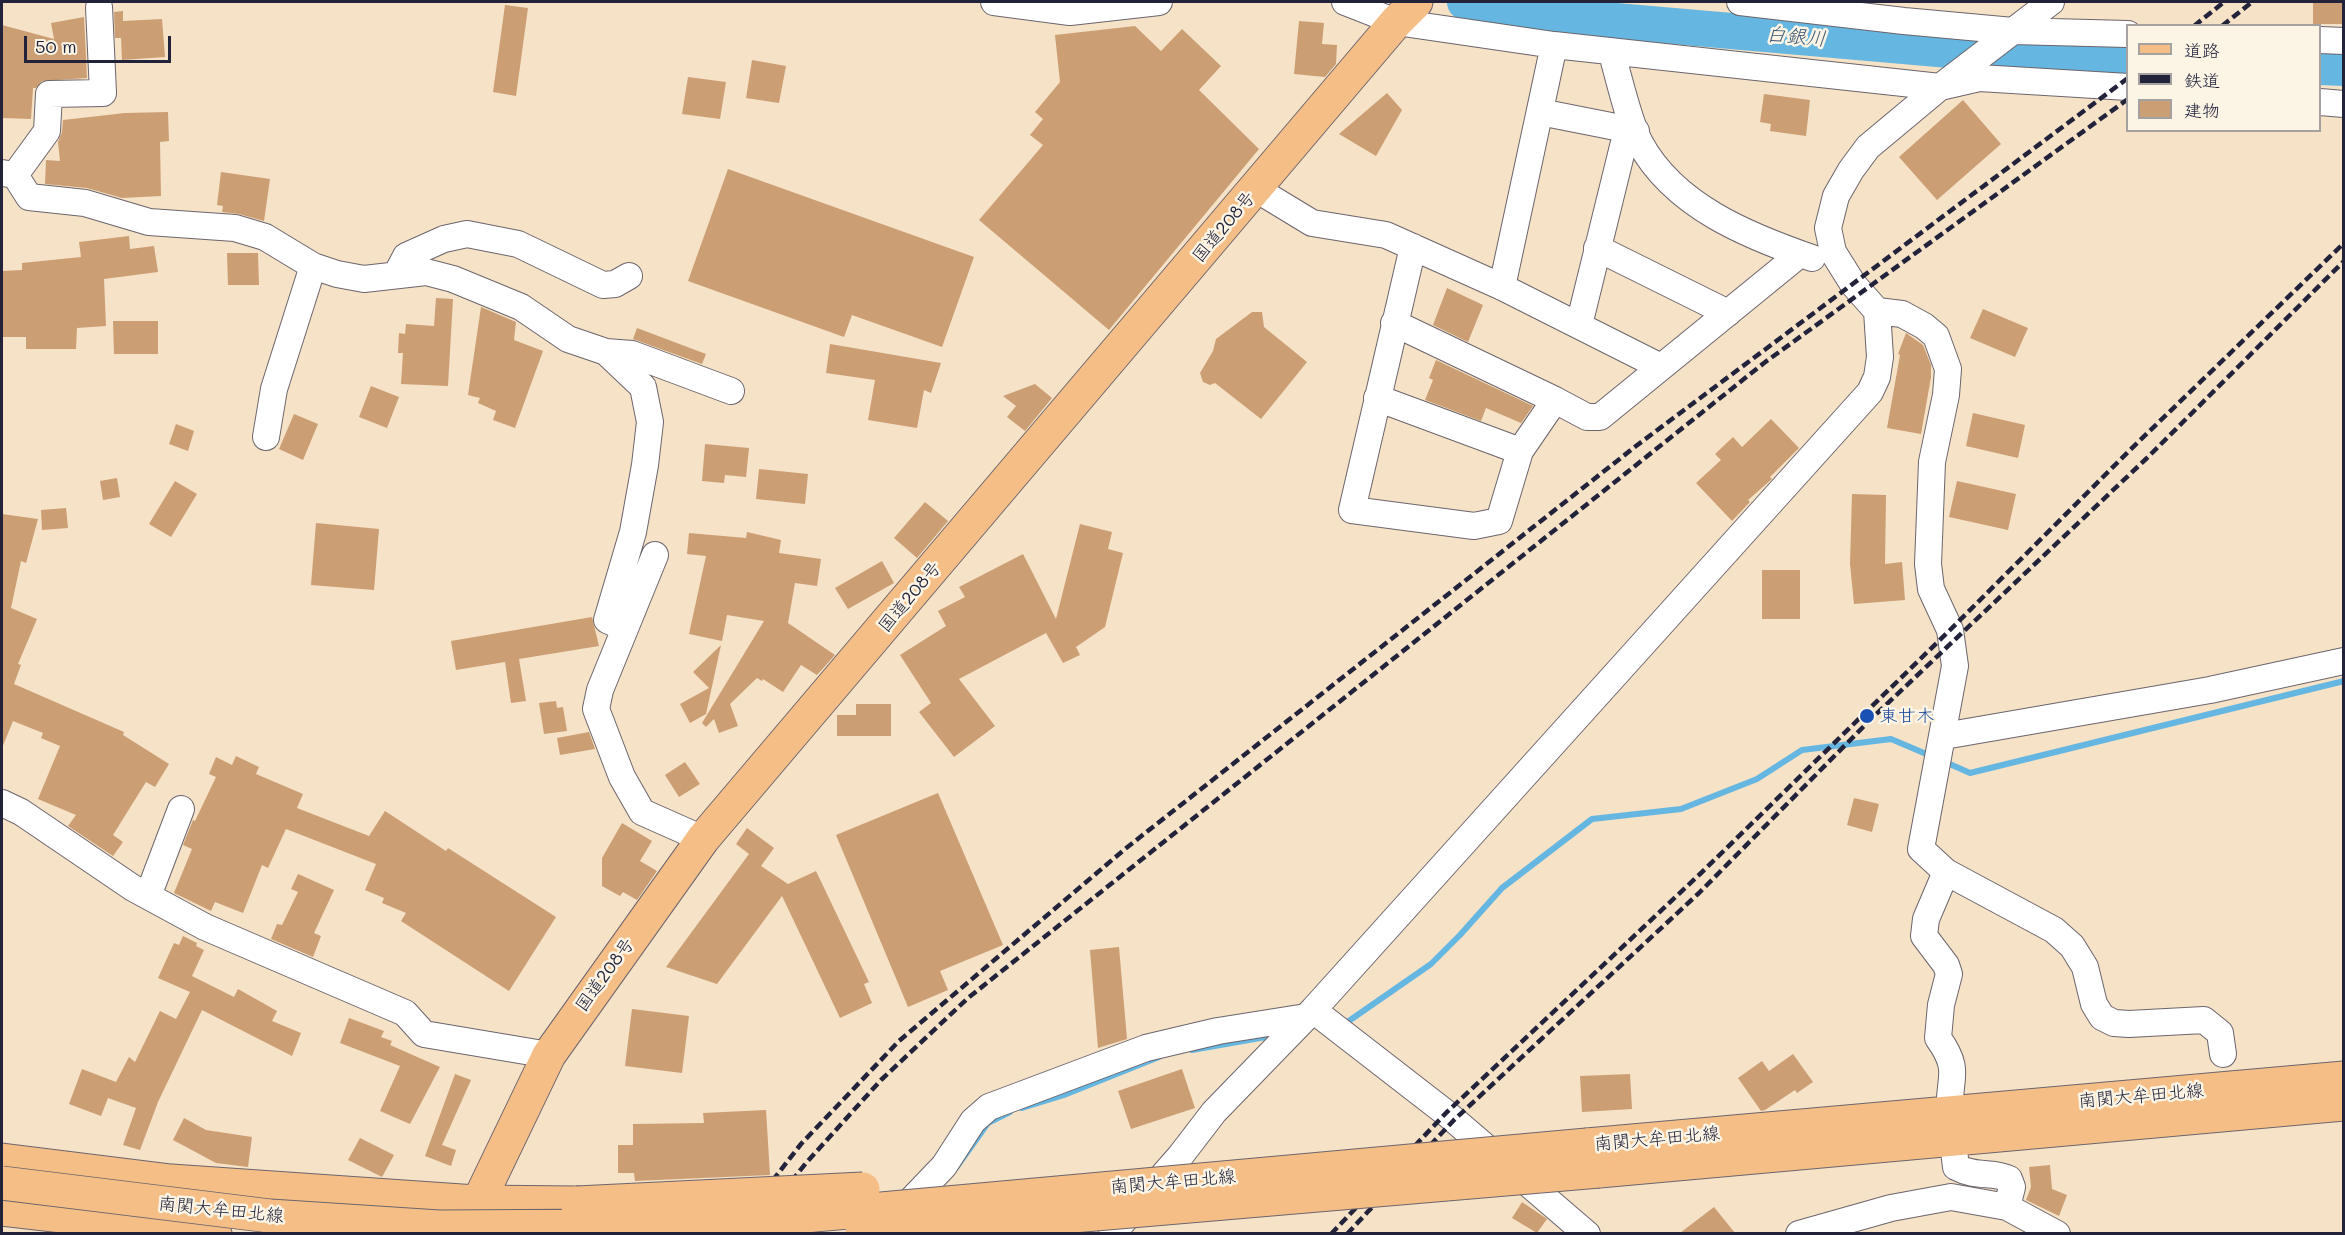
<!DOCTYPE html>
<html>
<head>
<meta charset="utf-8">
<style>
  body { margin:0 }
  #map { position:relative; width:2345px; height:1235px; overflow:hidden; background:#f5e2c7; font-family:Mali,"Klee One",sans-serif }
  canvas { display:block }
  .frame { position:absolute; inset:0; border:3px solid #22223b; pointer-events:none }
  .legend { position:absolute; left:2126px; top:24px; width:195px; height:108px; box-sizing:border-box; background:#fcf5e5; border:2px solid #a5a1a1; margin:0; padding:8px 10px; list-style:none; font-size:18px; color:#22223b }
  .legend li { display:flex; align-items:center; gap:12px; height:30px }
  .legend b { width:30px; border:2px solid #a5a1a1 }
  .scale { position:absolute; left:24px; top:36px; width:147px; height:27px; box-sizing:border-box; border:3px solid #22223b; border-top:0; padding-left:8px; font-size:18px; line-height:21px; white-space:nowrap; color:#22223b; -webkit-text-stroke:4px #fcf5e5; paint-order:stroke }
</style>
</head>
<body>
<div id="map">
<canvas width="2345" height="1235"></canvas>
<div class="frame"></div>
<ul class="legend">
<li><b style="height:8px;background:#f6be87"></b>道路</li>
<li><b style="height:8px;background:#22223b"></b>鉄道</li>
<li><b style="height:16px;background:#cc9e74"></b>建物</li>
</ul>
<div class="scale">50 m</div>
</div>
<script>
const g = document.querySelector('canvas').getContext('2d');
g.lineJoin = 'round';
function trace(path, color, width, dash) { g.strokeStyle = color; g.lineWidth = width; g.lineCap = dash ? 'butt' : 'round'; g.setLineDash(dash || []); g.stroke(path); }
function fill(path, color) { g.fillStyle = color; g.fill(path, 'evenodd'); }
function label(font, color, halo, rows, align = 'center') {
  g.font = font + ' Mali,"Klee One",sans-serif'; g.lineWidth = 5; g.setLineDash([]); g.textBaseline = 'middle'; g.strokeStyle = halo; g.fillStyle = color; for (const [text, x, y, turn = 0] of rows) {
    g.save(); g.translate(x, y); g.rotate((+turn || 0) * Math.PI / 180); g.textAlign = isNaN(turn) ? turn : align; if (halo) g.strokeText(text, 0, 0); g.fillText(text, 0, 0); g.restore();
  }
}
const stream = new Path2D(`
  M1943,761l27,12 374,-92
  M1343,1025l88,-61 29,-29 42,-47 90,-69 89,-10 76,-30 45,-29 89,-11 40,17
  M1192,1050l85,-15
  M1022,1108l42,-13 95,-38
  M956,1168l32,-45 22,-11`);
const river = new Path2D(`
  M1465,2l128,17 414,36 121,5
  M2320,67l24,1`);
const building = new Path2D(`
  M2313,2h30v22h-30z
  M505,5l23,3 -12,88 -23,-4z
  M123,11v10l39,-2 3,38 -43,3 -1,-22h-6l-1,-26z
  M84,17l3,61 -45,3 -6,7h-3l-2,31 -29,-1v-93l52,14 -3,-16z
  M1299,21l25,2 -2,21 15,1 -1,19 -11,13 -31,-3z
  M1135,26l26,25 21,-22 39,37 -22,24 60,59 -150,181 -130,-110 64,-75 -13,-10 13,-16 -8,-7 25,-30 -5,-47z
  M752,60l34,6 -7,37 -33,-5z
  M688,77l38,5 -6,37 -38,-5z
  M1387,93l15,17 -26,46 -37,-22z
  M1764,94l46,6 -4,36 -36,-5 1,-7 -11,-2z
  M1963,100l38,44 -64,56 -38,-43z
  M168,112l1,29 -9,1 1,54 -39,2 -35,-10 -42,-4 1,-24 14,1 -2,-19 4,-10 1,-12 62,-7z
  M728,169l246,88 -32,90 -90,-32 -8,22 -156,-56z
  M221,172l49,7 -6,42 -25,-7 -17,-2 1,-6 -6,-1z
  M129,236l1,13 24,-3 4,26 -54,7 2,47 -29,2 -1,21h-50v-12h-24v-66l20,-1v-7l59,-6 -2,-15z
  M227,253h31l1,32h-31z
  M1447,288l36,17 -15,37 -35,-17z
  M436,298l17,1 -5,87 -47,-2 2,-31h-5l1,-20 6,1 1,-10 28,2z
  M481,307l35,15 -2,18 29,11 -28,77 -22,-8 3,-9 -18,-8 2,-5 -12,-3z
  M1983,309l45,19 -13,29 -45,-19z
  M1252,312h10l2,15 43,35 -46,57 -46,-36 -5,2 -7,-3 -3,-9 13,-22 3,-12z
  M113,321h45v33h-44z
  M637,328l69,26 -4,10 -69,-25z
  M1906,333l17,12 8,20v12l-10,57 -34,-6 13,-73 -2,-1z
  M830,344l111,19 -10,30 -7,-3 -7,38 -49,-8 7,-40 -49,-7z
  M1436,360l97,46 -12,17 -35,-15 -5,13 -56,-21 8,-20 -4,-2z
  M1035,384l17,14 -27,33 -18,-14 9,-11 -13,-10z
  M371,386l28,11 -12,31 -28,-11z
  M1973,413l52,12 -7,33 -52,-12z
  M294,414l24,10 -15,36 -24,-11z
  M1771,419l28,29 -29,29 2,2 -24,21 2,2 -18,19 -36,-38 25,-23 -6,-6 18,-17 9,10z
  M176,424l18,7 -6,20 -19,-7z
  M705,444l44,4 -3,29 -21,-2 -1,8 -22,-2z
  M759,469l49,5 -3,30 -49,-5z
  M117,478l3,19 -17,3 -3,-19z
  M175,481l22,13 -26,43 -22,-13z
  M1957,481l59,13 -8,36 -59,-13z
  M1852,494l34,1 -1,69 17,-2 3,38 -51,4 -4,-40z
  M925,502l23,19 -31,37 -23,-20z
  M66,508l2,20 -26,2 -1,-20z
  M2,514l36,5 -12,44 -5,-2 -10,47 26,11 -19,45 3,1 -7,19 110,48 -1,3 46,29 -14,23 -9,-5 -33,53 10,7 -10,14 -45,-30 8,-11 -38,-16 22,-53 -19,-8 2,-5 -30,-12 -11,27z
  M316,523l63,6 -5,61 -63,-5z
  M1080,524l32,8 -4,17 15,4 -18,74 -29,20 4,8 -17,8 -17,-30 -87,46 36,47 -41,31 -35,-45 12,-9 -31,-48 46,-29 -8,-15 27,-14 -6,-10 64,-33 33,65z
  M747,532l34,8 -2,13 42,6 -4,27 -22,-3 -7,40 47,32 -18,20 -16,-10 -18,27 -20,-13 -1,2 -5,-3 -27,26 8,22 -19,7 -5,-14 -8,8 -4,-4 62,-102 -37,-6 -5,26 -33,-7 17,-78 -19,-2 2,-21 57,5z
  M882,561l12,22 -46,26 -13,-21z
  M1762,570h38v49h-38z
  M592,617l7,29 -80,13 7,42 -15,2 -6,-41 -49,8 -5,-29z
  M721,645l-15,69 -16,9 -10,-19 29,-16 -16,-16z
  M556,701l1,7 6,-1 4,24 -23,3 -5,-31z
  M856,704h35v32h-54v-21h19z
  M589,732l6,17 -35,6 -3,-17z
  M236,756l23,11 -3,7 47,20 -6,14 72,28 16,-25 61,40 2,-3 108,69 -47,74 -108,-70 5,-8 -24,-10 2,-5 -19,-8 11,-26 -90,-35 -18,39 -6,-3 -19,48 -28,-11 -4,9 -37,-18 18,-44 -9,-4 10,-25 2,1 21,-44 -7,-3 7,-17 16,8z
  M685,762l15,22 -21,13 -14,-22z
  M938,793l65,152 -63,26 8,19 -40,17 -72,-172z
  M1854,798l25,6 -7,28 -25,-7z
  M622,823l30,18 -12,20 17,10 -20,29 -14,-8 -3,4 -18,-10v-28z
  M747,828l27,20 -13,18 27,18 28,-13 53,111 -5,2 8,19 -32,15 -58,-122 -65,88 -51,-17 83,-113 -13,-10z
  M298,874l36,16 -20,43 7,3 -8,21 -42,-18 6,-15 5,1 16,-33 -7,-3z
  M183,936l14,7 -1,3 8,4 -12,26 42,21 4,-8 39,22 -5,10 29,12 -9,23 -90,-46 -44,92 -18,48 -17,-5 13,-37 -28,-10 -7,18 -32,-12 13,-35 34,13 13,-25 6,5 25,-51 16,8 14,-27 -32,-14 16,-35 5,2z
  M1119,947l8,92 -29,9 -8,-98z
  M632,1009l57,7 -7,57 -57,-7z
  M349,1018l35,13 -3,6 11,4 -2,4 50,22 -30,57 -30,-13 20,-45 -60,-23z
  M1793,1054l20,28 -16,11 -2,-3 -30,20 -4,1 -23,-33 24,-17 7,10z
  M1182,1069l13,39 -64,21 -13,-38z
  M455,1074l16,6 -29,65 14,5 -5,16 -26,-10z
  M1630,1074l2,35 -50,3 -2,-36z
  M766,1110l4,65 -135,6 -1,-8h-16v-28h15v-21l71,-1 -1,-10z
  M184,1118l22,12 46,7 -4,30 -32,-4 -43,-23z
  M360,1138l34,17 -12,22 -34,-17z
  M2050,1165l2,24 15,6 -8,21 -33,-16 5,-13 -2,-20z
  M1522,1202l25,17 -10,14 -25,-15z
  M1714,1207l21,26h-55z`);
const minor = new Path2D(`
  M994,2l76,10 89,-10
  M1345,2l51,20 158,23 386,42 39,-9 149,9
  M1740,2l164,19 109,10 115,3
  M2320,40l24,1
  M1611,51c8,26 17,69 29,92 34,63 108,93 172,115
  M2320,102l24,2
  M1540,112l96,19
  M2,173l13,2 32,-44 2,-37 54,-1 -4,-86
  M15,175l14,22 56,6 64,19 86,6 30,9 48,29 24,8 27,5 62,-7 27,7 68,28 47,32 38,13 26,2 99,37
  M1256,189l56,34 74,12 116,52 159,80
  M1413,247l-61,263 122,16 25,-5 21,-70 35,-51
  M1597,248l131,65
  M396,275l10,-19 38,-17 23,-5 51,10 85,41 12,-1 14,-8
  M1502,287l52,-242
  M1877,311l25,3 22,12 12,10 12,33 -2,26 -14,67 -4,102 3,25 19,41 5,36 -34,183 25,23 108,58 18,16 13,21 9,37 8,13 12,6 15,1 75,-4 16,13 3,21
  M1394,323l161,77 32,17h13l200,-163
  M1579,325l48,-195
  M606,352l37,35 7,35 -5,43 -12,67 -26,88 18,8
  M1377,398l143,53
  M266,437l8,-48 39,-123
  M655,555l-55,135 -4,19 26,68 20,35 61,27
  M1944,736l266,-46 134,-29
  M2,803l19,9 112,76 72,39 200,86 19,21 125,21
  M1946,872l-20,47 -2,17 22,29 3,9 -8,31 -3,33c25,35 9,40 12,77 1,17 4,34 6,52 21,11 37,4 53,12l3,8 -5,20
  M148,896l33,-87
  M1313,1010l133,103 141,121
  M899,1213l45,-47 29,-45 16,-14 157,-59 72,-17 88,-14
  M1112,1234l69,-79 33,-43 99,-102 557,-618 7,-15 3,-20 -3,-46 -24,-27 -20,-32 -5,-24 8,-32 15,-26 17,-23 72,-60 111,-85
  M1799,1234l92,-26 60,-11 56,10 50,27`);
const major = new Path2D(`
  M1587,1145l757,-67
  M2,1160l169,21 305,21 101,1
  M1599,1171l745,-67
  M2,1209l213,25`);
const highway = new Path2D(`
  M463,1234l86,-179 154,-216 693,-817 20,-20`);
const rail = new Path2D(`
  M2194,26l30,-24
  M2222,26l30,-24
  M731,1234l70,-90 98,-103 226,-192 511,-403 492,-368
  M749,1234l57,-71 75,-83 87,-82 796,-635 364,-264
  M1331,1234l115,-121 254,-239 250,-244 180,-180 214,-207
  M1347,1234l107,-114 245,-227 172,-174 276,-261 197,-197`);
const majorBridge = new Path2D(`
  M2,1183l268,33 169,11 167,-1 176,-8 805,-73
  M577,1203l286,-14
  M862,1234l737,-63`);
const markers = [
  [1867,716,8,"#1a4fb4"]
];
const streetNames = [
  ["国道208号",1224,227,-50],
  ["国道208号",910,597,-50],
  ["国道208号",605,975,-54],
  ["南関大牟田北線",2141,1096,-5],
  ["南関大牟田北線",1657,1139,-5],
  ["南関大牟田北線",1173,1182,-5],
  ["南関大牟田北線",221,1210,6]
];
const transitNames = [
  ["東甘木",1880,716]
];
const waterNames = [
  ["白銀川",1796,37,5]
];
trace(stream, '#65b6e0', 6);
trace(river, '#65b6e0', 36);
fill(building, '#cc9e74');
trace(minor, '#6c656c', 28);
trace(major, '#6c656c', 35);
trace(highway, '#6c656c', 35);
trace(minor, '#fff', 26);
trace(major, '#f6be87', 33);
trace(highway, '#f6be87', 33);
trace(rail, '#22223b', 4.5, [9, 4.5]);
trace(majorBridge, '#6c656c', 35, []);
trace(majorBridge, '#f6be87', 33);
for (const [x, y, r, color] of markers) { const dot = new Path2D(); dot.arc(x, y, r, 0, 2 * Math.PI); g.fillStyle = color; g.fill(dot); trace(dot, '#fcf5e5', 2); }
label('18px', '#22223b', '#fcf5e5', streetNames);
label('18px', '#164399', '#fcf5e5', transitNames, 'left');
label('italic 20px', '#395675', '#fcf5e5', waterNames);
</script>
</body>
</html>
